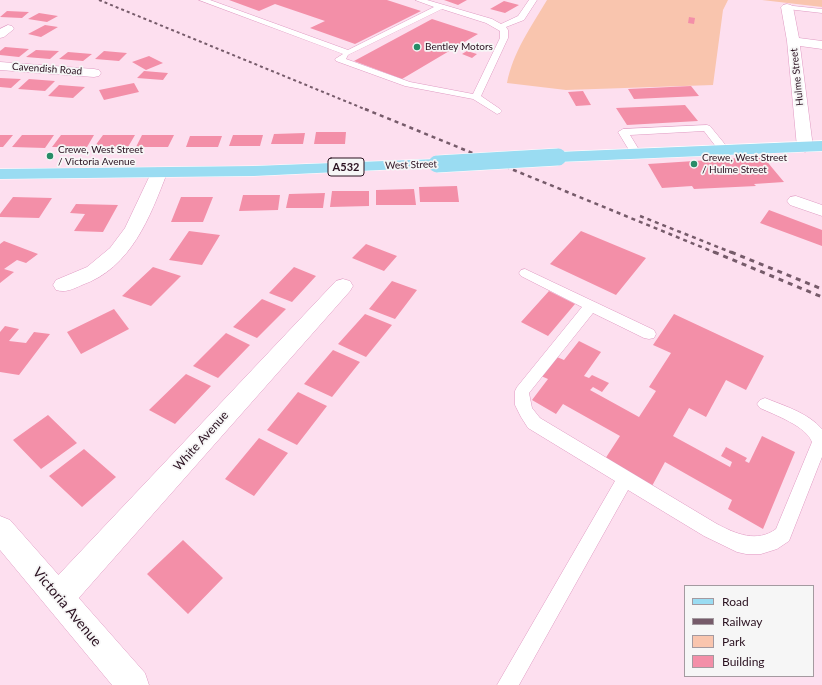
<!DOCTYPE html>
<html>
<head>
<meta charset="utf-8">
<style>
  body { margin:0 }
  #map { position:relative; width:822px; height:685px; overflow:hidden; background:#fddfef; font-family:Lato,sans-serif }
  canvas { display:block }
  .legend { position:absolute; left:684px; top:585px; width:130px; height:92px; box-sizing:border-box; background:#f6f6f6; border:1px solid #a49aa0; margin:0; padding:5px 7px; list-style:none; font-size:12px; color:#29101f }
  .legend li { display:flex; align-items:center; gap:8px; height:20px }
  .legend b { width:20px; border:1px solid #a49aa0 }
</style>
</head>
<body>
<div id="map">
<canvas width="822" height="685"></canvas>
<ul class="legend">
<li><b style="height:5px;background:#9adcf2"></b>Road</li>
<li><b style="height:5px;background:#765b6a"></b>Railway</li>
<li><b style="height:11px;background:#f9c5ae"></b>Park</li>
<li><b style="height:11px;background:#f38fa8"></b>Building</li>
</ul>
</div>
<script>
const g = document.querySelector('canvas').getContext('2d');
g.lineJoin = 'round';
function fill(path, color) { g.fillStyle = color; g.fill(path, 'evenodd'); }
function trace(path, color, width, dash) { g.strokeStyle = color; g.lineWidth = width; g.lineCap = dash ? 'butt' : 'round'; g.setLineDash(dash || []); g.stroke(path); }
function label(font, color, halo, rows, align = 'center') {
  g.font = font + ' Lato,sans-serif'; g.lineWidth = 3.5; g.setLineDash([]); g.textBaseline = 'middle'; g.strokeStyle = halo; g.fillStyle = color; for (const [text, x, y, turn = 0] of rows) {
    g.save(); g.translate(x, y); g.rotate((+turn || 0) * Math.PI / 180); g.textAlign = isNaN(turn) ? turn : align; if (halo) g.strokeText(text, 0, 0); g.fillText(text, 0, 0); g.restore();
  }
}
const green = new Path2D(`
  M547,0h181l-5,10 -10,75 -147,5 -59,-7c6,-31 24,-56 40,-83z
  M762,0h60v7z`);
const building = new Path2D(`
  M229,0h158l34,11 -66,33 -45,-16 15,-7 -50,-17 -16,7z
  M444,0h23l-9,5z
  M504,1l15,4 -14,8 -15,-4z
  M7,11l22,1 -7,6 -22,-1z
  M39,13l19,3 -11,6 -19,-3z
  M689,17l6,1 -1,6 -6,-1z
  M432,19l46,15 -76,45 -48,-18z
  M45,25l13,2 -17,10 -13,-3z
  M5,47l24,2 -10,8 -19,-2v-4z
  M36,50l23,1 -9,8 -24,-2z
  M104,51l23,2 -8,8 -24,-2z
  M467,51l10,3 -5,4 -10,-4z
  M68,52l24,2 -9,7 -24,-2z
  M149,56l14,7 -17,7 -14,-8z
  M144,71l24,2 -5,7 -26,-2z
  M0,78l21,1 -10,9 -11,-1z
  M29,79l26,2 -10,10 -27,-2z
  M134,83l5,9 -35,8 -5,-10z
  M59,85l26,2 -12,11 -25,-2z
  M691,86l8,10 -65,3 -6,-10z
  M583,91l8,14 -15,1 -8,-14z
  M685,105l13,16 -71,4 -11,-17z
  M316,132h30l-1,12h-31z
  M305,133l-2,11h-32l3,-10z
  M0,135h13l-10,12h-3z
  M22,135h32l-9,13 -33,-1z
  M61,135h33l-7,12h-35z
  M103,135h32l-7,12 -33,-1z
  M142,135h32l-6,12h-32z
  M233,135h30l-3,11h-31z
  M190,136h32l-4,11h-32z
  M740,158h24l20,24 -30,2 2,2 -62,3 -2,-3 -30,2 -14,-24z
  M457,186l2,16h-39l-1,-15z
  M414,189l2,16h-40v-15z
  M332,191h37v15l-39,1z
  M325,193l-2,15h-37l3,-14z
  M243,195h37l-2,15 -39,1z
  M13,197l39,1 -13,20 -39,-1v-3z
  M181,197h32l-10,25h-32z
  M76,204l42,1 -15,27 -29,-1 11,-17 -15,-1z
  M769,210l53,20v16l-62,-23z
  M189,231l31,4 -18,30 -33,-5z
  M581,231l65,27 -30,37 -66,-31z
  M4,241l34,13 -12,9 -9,-3 -13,9 10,3 -14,11v-39z
  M366,244l31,12 -13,15 -32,-13z
  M153,267l28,9 -30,30 -29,-10z
  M294,267l22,9 -24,26 -23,-9z
  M392,281l25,9 -22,29 -26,-10z
  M549,291l26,13 -27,32 -27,-14z
  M262,299l24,10 -29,29 -24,-11z
  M114,309l15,20 -48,25 -14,-22z
  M365,314l27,11 -26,32 -28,-13z
  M674,314l90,42 -18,34 -20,-10 -20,37 -17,-9 -16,28 57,31 2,-5 -11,-6 5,-9 21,11 -2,3 4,2 13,-27 33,16 -32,77 -35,-20 4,-9 -67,-38 -13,24 -47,-27 15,-23 -57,-32 -7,10 -24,-14 16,-21 -7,-3 16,-19 7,3 15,-19 22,11 -17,24 5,2 3,-3 17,8 -7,9 -9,-5 -3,3 49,27 17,-26 -7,-4 22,-34 -18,-8z
  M5,326l14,3 -10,12 17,2 8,-11 16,2 -31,41 -19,-3v-40z
  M226,333l24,12 -32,33 -25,-12z
  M333,350l27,12 -28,35 -28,-13z
  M186,374l25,12 -36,38 -26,-14z
  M298,392l29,14 -30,39 -30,-15z
  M48,415l29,28 -36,26 -28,-29z
  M259,438l29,15 -34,43 -29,-17z
  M84,449l32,28 -34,30 -33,-31z
  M183,540l40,38 -35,36 -41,-40z`);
const service = new Path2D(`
  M199,0h11l138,50 86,-43 -19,-7h12l65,19 9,5 17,-8 11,-16h8l-13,20 -18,7 2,3v8l-27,58 19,13 2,2 -2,2 -3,1 -24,-15 -68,-13 -69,-25 -1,-2 8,-5zM442,9l44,14 14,8v7l-27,56 -63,-12 -64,-23 2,-4z
  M784,5l38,4v4l-35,-4 -4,-2z
  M707,125l3,1 18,22 1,2 -1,2h-8l-16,-21 -74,4 11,18 -5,3 -4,-1 -14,-23 5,-3z
  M525,269l129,61 2,4 -2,4 -5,1 -5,-1 -51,-25 -64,80 3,15 8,10 177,106c19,10 40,19 59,5l36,-87c-6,-16 -37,-27 -52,-34l-3,-4 3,-4 5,-2 5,2c18,7 39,14 52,29v28l-33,84 -12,8 -16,5h-15l-9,-2 -33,-16 -76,-46 -109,195h-22l118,-204 -87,-53 -7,-11 -6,-12v-14l2,-4 65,-80 -61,-31 -2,-3 2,-3z`);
const minor = new Path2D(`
  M787,4l4,1 2,2 6,31 23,3v8l-22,-3 13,101 -2,3 -6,2 -6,-2 -2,-3 -10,-106 -6,-34 2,-2z
  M8,25l4,1 2,3 -10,8 -4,1v-9z
  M0,62l94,7 5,1 2,3 -2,3 -5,1 -94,-7z
  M159,168l6,1 2,4c-17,44 -36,95 -85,112 -9,4 -16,8 -26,5l-3,-5 3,-5 31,-13 23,-19 15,-20 26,-55 2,-4z
  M796,196l26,9v11l-32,-11 -3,-4 3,-4z
  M343,279l7,2 3,5 -3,5 -280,317 -11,4 -11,-4 -4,-11 4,-11 288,-305z`);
const tertiary = new Path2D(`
  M0,516l10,4 135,153 4,12h-37l-112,-135z`);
const primary = new Path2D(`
  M822,141v10l-264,11 -6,-2 -2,-3 2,-3 6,-2z
  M437,159l6,2 2,3 -2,3 -189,9 -254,3v-10l254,-3z`);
const railFar2 = new Path2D(`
  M99,0l268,110`);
const railFar1 = new Path2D(`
  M365,109l351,144
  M640,216l93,37`);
const rail = new Path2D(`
  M714,252l108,45
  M731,252l91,37`);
const primaryBridge = new Path2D(`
  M437,164l121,-7`);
const markers = [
  [417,47,4,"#278c67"],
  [50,156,4,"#278c67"],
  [694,164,4,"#278c67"]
];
const farPoinames = [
  ["Bentley Motors",425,47],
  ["Crewe, West Street",58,150],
  ["/ Victoria Avenue",58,162],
  ["Crewe, West Street",702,158],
  ["/ Hulme Street",702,170]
];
const farStreetnames = [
  ["Cavendish Road",47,69,4],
  ["Hulme Street",797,77,-96],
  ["West Street",411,165,-2]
];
const shields = [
  [346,167,36]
];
const shieldNames = [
  ["A532",346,167]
];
const streetNames = [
  ["White Avenue",201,441,-48]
];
const nearStreetnames = [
  ["Victoria Avenue",67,607,50]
];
fill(green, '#f9c5ae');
fill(building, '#f38fa8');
trace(service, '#df9ac2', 1);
trace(minor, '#df9ac2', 1);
trace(tertiary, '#df9ac2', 1);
trace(primary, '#fff', 1);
fill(service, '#fff');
fill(minor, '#fff');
fill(tertiary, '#fff');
fill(primary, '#9adcf2');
trace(railFar2, '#765b6a', 2, [3, 3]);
trace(railFar1, '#765b6a', 2.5, [4, 4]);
trace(rail, '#765b6a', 3, [5, 5]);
trace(primaryBridge, '#fff', 18, []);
trace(primaryBridge, '#9adcf2', 17);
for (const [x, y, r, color] of markers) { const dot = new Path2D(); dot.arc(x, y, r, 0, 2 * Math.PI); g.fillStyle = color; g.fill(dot); trace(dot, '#f6f6f6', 1.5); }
label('10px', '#29101f', '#f6f6f6', farPoinames, 'left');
label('10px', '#29101f', '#f6f6f6', farStreetnames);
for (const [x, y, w] of shields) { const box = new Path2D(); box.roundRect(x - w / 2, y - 9, w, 18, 3); g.fillStyle = '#f6f6f6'; g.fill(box); trace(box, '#29101f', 1); }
label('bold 11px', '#29101f', null, shieldNames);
label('12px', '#29101f', '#f6f6f6', streetNames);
label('14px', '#29101f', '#f6f6f6', nearStreetnames);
</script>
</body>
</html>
